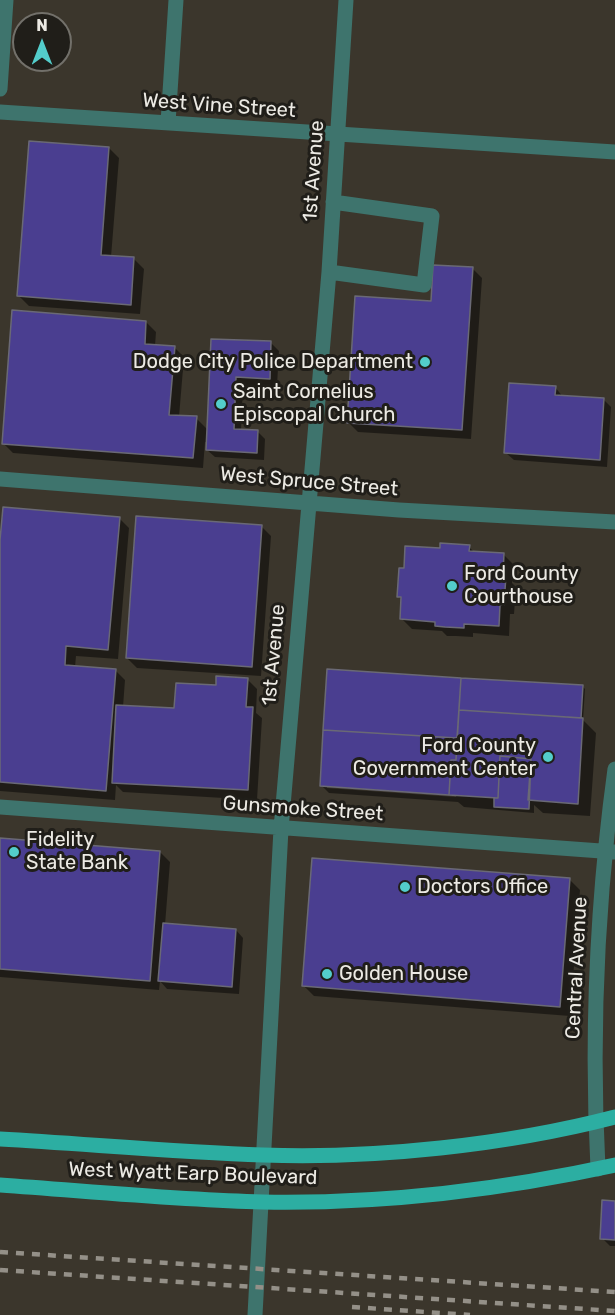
<!DOCTYPE html>
<html>
<head>
<meta charset="utf-8">
<style>
  body { margin:0 }
  #map { position:relative; width:615px; height:1315px; overflow:hidden; background:#3b362c; font-family:Rubik,sans-serif }
  canvas { display:block }
  .north { position:absolute; left:12px; top:12px; width:60px; height:60px; box-sizing:border-box; background:#201e19; border:2px solid #72706a; border-radius:50%; rotate:0deg; font-size:16px; font-weight:700; line-height:24px; text-align:center; color:#eceae4 }
  .north::after { content:''; display:block; margin:auto; width:21px; height:27px; background:#53cdcb; clip-path:polygon(50% 0,100% 100%,50% 72%,0 100%) }
</style>
</head>
<body>
<div id="map">
<canvas width="615" height="1315"></canvas>
<div class="north">N</div>
</div>
<script>
const g = document.querySelector('canvas').getContext('2d');
g.lineJoin = 'round';
function fill(path, color) { g.fillStyle = color; g.fill(path, 'evenodd'); }
function trace(path, color, width, dash) { g.strokeStyle = color; g.lineWidth = width; g.lineCap = dash ? 'butt' : 'round'; g.setLineDash(dash || []); g.stroke(path); }
function label(font, color, halo, rows, align = 'center') {
  g.font = font + ' Rubik,sans-serif'; g.lineWidth = 6; g.setLineDash([]); g.textBaseline = 'middle'; g.strokeStyle = halo; g.fillStyle = color; for (const [text, x, y, turn = 0] of rows) {
    g.save(); g.translate(x, y); g.rotate((+turn || 0) * Math.PI / 180); g.textAlign = isNaN(turn) ? turn : align; if (halo) g.strokeText(text, 0, 0); g.fillText(text, 0, 0); g.restore();
  }
}
const shadow = new Path2D(`
  M109,148l10,10 -8,99 23,2 10,10 -4,45 -111,-8 -10,-10z
  M472,268l10,10 -11,161 -113,-7 -10,-10 84,-120z
  M146,322l10,10 -1,14 19,1 10,10 -5,60 17,1 12,12 4,-90 59,3 8,8 -2,35 -34,-1 -2,46h16l8,8 -1,21 -49,-3 -8,-7 1,-8h-3l-2,26 -190,-15 -10,-10z
  M555,387l8,10 40,2 8,8 -4,60 -93,-7 -8,-7z
  M119,518l10,10 -11,131 -42,-3 -1,11 40,3 10,10 -2,27 53,3 41,-23 30,-8 10,10 -1,24 6,5 -5,82 -134,-8 -7,-7 -1,15 -115,-9v-234z
  M261,526l10,10 -10,140 -124,-8 -10,-10z
  M469,547l5,5 29,2 10,10 -1,19 4,4 -2,27h-4l-1,22 -36,-3v4l-17,-1h-9l-5,-5 -30,-2 -10,-10 1,-18 -4,-4 6,-28 36,-19z
  M329,670l254,17 2,2 -2,31 13,13 -6,83 -47,-3 -9,-8v8l-70,-6 -6,-5 -129,-9 -8,-8zM327,785l130,9 -1,3 -129,-9z
  M0,840l160,12 10,10 -5,63 71,5 7,8 -4,56 -72,-5 -7,-8 -1,9 -159,-13z
  M570,880l10,10 -10,126 -256,-20 -10,-10z
  M615,1202v44h-5l-8,-8z`);
const building = new Path2D(`
  M29,141l80,6 -8,108 33,2 -3,48 -114,-9z
  M433,265l40,2 -11,163 -115,-7 8,-127 76,5z
  M12,310l134,11 -1,23 30,2 -6,69 28,1 -4,42 -191,-14z
  M211,339l60,2 -1,38 -34,-2 -2,52 24,1 -1,23 -51,-3z
  M509,383l47,3 -1,9 49,3 -4,62 -96,-7z
  M3,507l117,10 -12,133 -42,-4 -1,19 51,4 -10,122 -106,-9v-242z
  M136,516l126,9 -10,142 -126,-9z
  M440,543l30,2 -1,6 35,2 -1,22h3l-2,30h-4l-1,21 -35,-2v4l-19,-1 -10,-1v-4l-35,-3 1,-22h-4l2,-29h5l1,-22 35,2z
  M327,669l134,9 -4,60 -134,-8z
  M216,676l32,2 -2,29h7l-5,83 -136,-7 4,-78 58,3 2,-25 40,2z
  M461,678l122,7 -2,33 -122,-8z
  M459,710l124,8 -5,86 -50,-4 3,-41 -31,-3 -2,42 -49,-3 2,-35h5z
  M323,730l134,8 -1,22h-5l-2,35 -129,-9z
  M500,756l31,3 -2,50 -35,-2v-9h4z
  M0,838l160,13 -10,130 -150,-12z
  M312,858l258,20 -10,129 -258,-21z
  M163,923l73,6 -4,58 -74,-6z
  M602,1200l13,1v39l-15,-1z`);
const minor = new Path2D(`
  M0,89l6,-89
  M0,112l615,40
  M168,123l8,-123
  M329,272l95,13 8,-69 -99,-14
  M0,479l399,31 216,12
  M0,807l615,45
  M598,1169c-7,-133 -1,-268 17,-400
  M255,1315l26,-486 48,-557 17,-272`);
const major = new Path2D(`
  M0,1139c88,5 175,13 263,16 112,4 244,-10 352,-38
  M0,1185c87,6 176,15 263,17 118,2 237,-12 352,-37`);
const rail = new Path2D(`
  M0,1252l615,40
  M0,1270l615,41
  M352,1307l118,8`);
const markers = [
  [425,362,6,"#53cdcb"],
  [221,404,6,"#53cdcb"],
  [452,586,6,"#53cdcb"],
  [548,757,6,"#53cdcb"],
  [14,852,6,"#53cdcb"],
  [405,887,6,"#53cdcb"],
  [327,974,6,"#53cdcb"]
];
const streetNames = [
  ["West Vine Street",219,106,4],
  ["1st Avenue",314,171,-86],
  ["West Spruce Street",309,482,5],
  ["1st Avenue",274,655,-85],
  ["Gunsmoke Street",303,809,4],
  ["Central Avenue",577,968,-87],
  ["West Wyatt Earp Boulevard",193,1174,2]
];
const poiNames = [
  ["Dodge City Police Department",413,362,"right"],
  ["Saint Cornelius",233,392],
  ["Episcopal Church",233,415],
  ["Ford County",464,574],
  ["Courthouse",464,597],
  ["Ford County",536,746,"right"],
  ["Government Center",536,769,"right"],
  ["Fidelity",26,840],
  ["State Bank",26,863],
  ["Doctors Office",417,887],
  ["Golden House",339,974]
];
fill(shadow, '#0007');
fill(building, '#4a3e90');
trace(building, '#6a6975', 1.5);
trace(minor, '#3e746d', 15);
trace(major, '#2caea2', 15);
trace(rail, '#949088', 4.5, [8, 8]);
for (const [x, y, r, color] of markers) { const dot = new Path2D(); dot.arc(x, y, r, 0, 2 * Math.PI); g.fillStyle = color; g.fill(dot); trace(dot, '#201e19', 2); }
label('20px', '#eceae4', '#201e19', streetNames);
label('20px', '#eceae4', '#201e19', poiNames, 'left');
</script>
</body>
</html>
